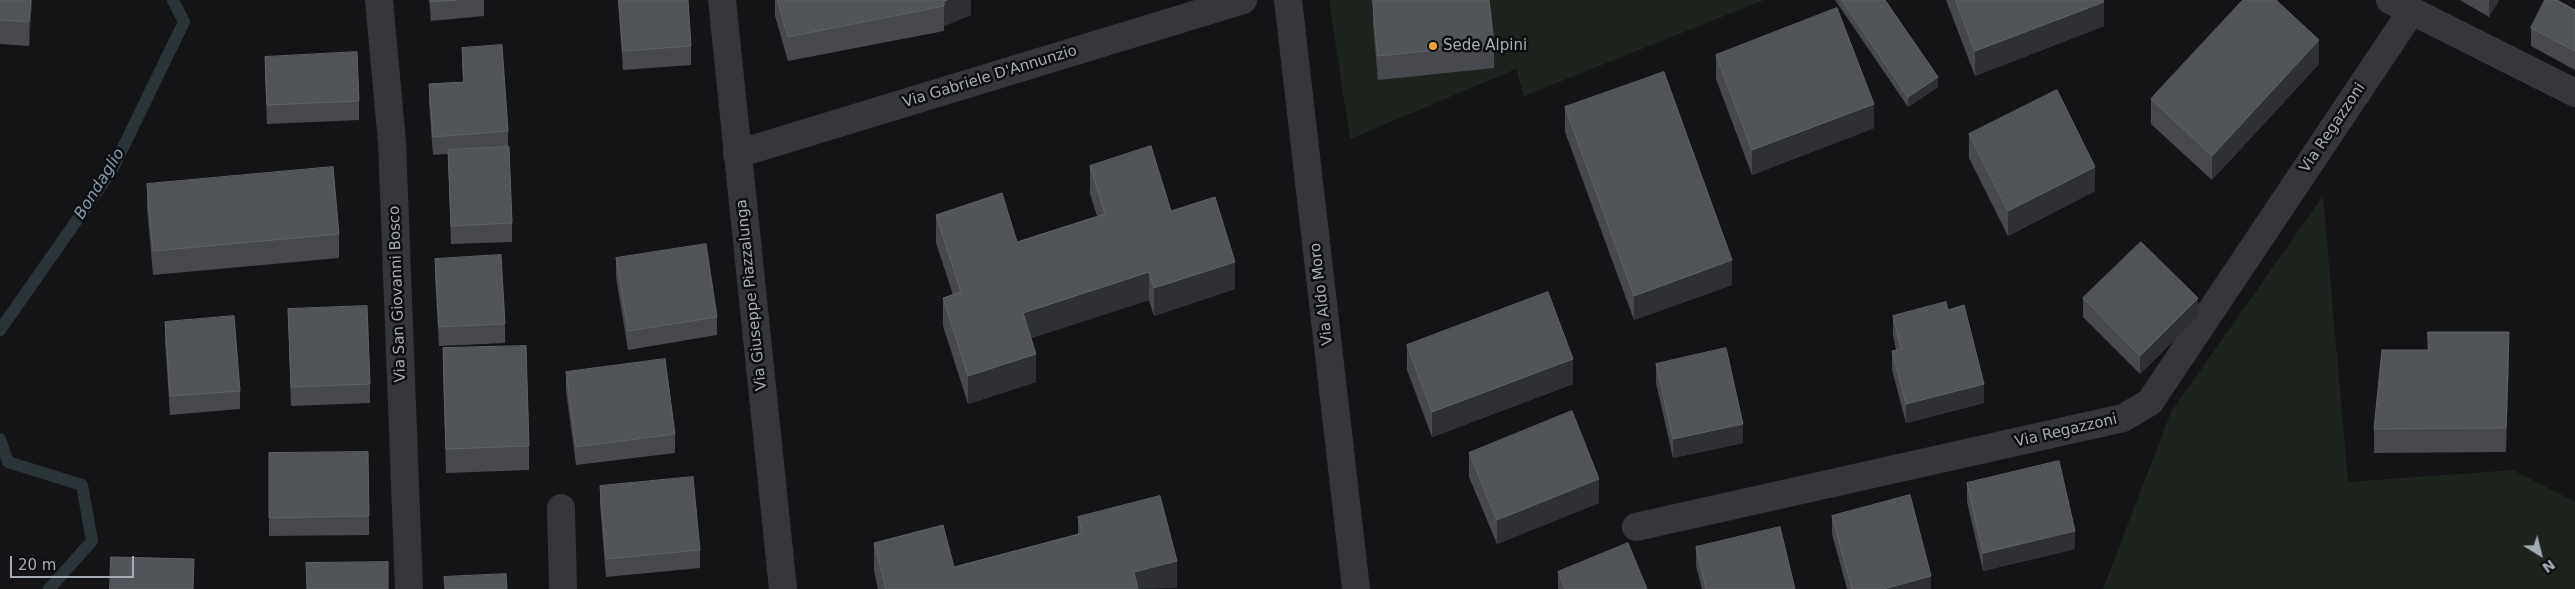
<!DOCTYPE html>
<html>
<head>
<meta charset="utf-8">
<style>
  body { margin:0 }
  #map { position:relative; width:2575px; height:589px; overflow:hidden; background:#141416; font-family:"DejaVu Sans",sans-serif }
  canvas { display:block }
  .north { position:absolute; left:2515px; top:529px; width:50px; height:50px; -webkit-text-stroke:4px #0f0f11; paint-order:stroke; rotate:144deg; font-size:14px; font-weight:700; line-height:20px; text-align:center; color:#a6acb6 }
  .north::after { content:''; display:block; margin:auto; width:18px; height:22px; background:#a6acb6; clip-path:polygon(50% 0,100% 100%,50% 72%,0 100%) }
  .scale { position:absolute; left:10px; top:556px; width:124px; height:22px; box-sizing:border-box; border:2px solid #a6acb6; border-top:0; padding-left:6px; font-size:15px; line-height:18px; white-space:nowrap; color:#a6acb6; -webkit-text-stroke:4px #0f0f11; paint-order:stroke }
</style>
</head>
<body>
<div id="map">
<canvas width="2575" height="589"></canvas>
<div class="north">N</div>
<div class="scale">20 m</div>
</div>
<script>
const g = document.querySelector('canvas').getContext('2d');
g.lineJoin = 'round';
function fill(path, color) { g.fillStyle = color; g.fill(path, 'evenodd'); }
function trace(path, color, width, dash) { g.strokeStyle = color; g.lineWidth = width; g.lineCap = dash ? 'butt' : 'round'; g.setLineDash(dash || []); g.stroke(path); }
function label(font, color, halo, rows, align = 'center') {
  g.font = font + ' "DejaVu Sans",sans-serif'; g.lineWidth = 5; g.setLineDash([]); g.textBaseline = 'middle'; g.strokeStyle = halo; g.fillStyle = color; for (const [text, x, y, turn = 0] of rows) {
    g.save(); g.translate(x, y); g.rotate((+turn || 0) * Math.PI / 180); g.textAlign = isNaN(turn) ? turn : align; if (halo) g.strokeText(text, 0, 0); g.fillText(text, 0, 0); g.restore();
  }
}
const green = new Path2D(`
  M1329,0h435l-240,96 -8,-27 -166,70z
  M2323,196l25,286 165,-12 62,32v87h-472l68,-177z`);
const stream = new Path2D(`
  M0,330l112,-160 72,-148 -11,-22
  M0,439l8,23 74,23 10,56 -43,48`);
const minor = new Path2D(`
  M379,0l13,142 17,447
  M722,0l61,589
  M1288,0l68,589
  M2390,0l185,93
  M737,154l506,-154
  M561,508l2,81
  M1636,527l487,-109 27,-16 261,-390`);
const wall = new Path2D(`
  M0,0h32l-3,46 -29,-2z
  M429,0h55v16l-53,5z
  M618,0h70l3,46v19l-68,5z
  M775,0h196v15l-27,11v5l-156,30 -13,-45z
  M1373,0l121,44v24l-116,12 -5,-56z
  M1835,0h50l53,87 -30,20z
  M1946,0h157l1,26 -129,50z
  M2460,0h39l-10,17z
  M2575,10v60l-44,-24v-18z
  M462,48l46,83v16l4,76v19l-61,2 -3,-90 -15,1 -4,-52v-19l34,-2 -1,-16z
  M1716,55l158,73 -122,47 -36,-96z
  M265,57l94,44v19l-92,4 -2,-49z
  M2319,64l-107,116 -61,-56v-25z
  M1565,107l167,178 -98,35 -69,-188z
  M1969,134l126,57 -87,45 -39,-78z
  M1090,166l81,45 64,78 -81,27 -5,-16 -118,38 5,44 -68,22 -25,-78v-28l10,-3 -17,-52v-28l81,27 80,-26 -7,-22z
  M147,184l192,50v24l-186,17 -6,-67z
  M616,258l101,59v18l-89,15 -12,-73z
  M435,259l70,65v19l-66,3 -4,-69z
  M2083,298l115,19 -58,57 -57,-57z
  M288,309l82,75v19l-79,3z
  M1948,310l36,93 -78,20 -14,-53v-19l4,-1 -3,-15v-19z
  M165,322l75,69v18l-70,6 -5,-74z
  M1407,345l166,39 -141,53 -25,-67z
  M443,348l86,98v24l-83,3 -3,-100z
  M2509,356l-3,96 -132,1v-24z
  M1656,364l87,79 -70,15 -17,-75z
  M566,372l109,62v19l-99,12 -10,-74z
  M269,453l100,63v19l-100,1z
  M1469,453l130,50 -102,41 -28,-67z
  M1967,483l108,66 -92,22 -16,-69z
  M600,486l100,64v18l-94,9 -6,-72z
  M1832,516l99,73h-84l-15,-55z
  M1078,517l99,71 -299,1 -4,-18v-28l80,24 124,-33z
  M1696,547l99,42h-93l-6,-23z
  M1558,572l89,17h-89z`);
const shadedWall = new Path2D(`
  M31,0h1l-3,46v-24z
  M947,0h24v15l-27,11v-25z
  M2489,0h10l-10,17z
  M2104,2v24l-129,50v-25z
  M2319,40v24l-107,116v-24z
  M1938,77v10l-30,20v-10z
  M1874,104v24l-122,47v-25z
  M2095,167v24l-87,45v-25z
  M1732,260v25l-98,35v-24z
  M1235,262v27l-81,27v-28z
  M1149,272v28l-126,41v-28z
  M2198,298v19l-58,57v-18z
  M2509,332v24l-3,96v-24z
  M1036,354v28l-68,22v-28z
  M1573,359v25l-141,53v-25z
  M1984,384v19l-78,20v-19z
  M1743,424v19l-70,15v-19z
  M1599,479v24l-102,41v-24z
  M2075,531v18l-92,22v-18z
  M1177,561v27l-43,1v-17z
  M1931,576v13h-47z`);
const building = new Path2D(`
  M0,0h31l-2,22 -29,-2z
  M431,0h25l-25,2z
  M619,0h69l3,46 -68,5z
  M778,0h169l-3,1v5l-156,31z
  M1373,0h116l5,44 -116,12z
  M1842,0h43l53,77 -30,20z
  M1956,0h147l1,2 -129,49z
  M2243,0h33l43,40 -107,116 -61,-57z
  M2545,0h12l18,10v41l-44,-23z
  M1837,8l37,96 -122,46 -36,-95z
  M502,45l6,86 -75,6 -4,-53 35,-2 -2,-34z
  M357,52l2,49 -92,4 -2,-48z
  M1664,72l68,188 -98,36 -69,-189z
  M2057,90l38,77 -87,44 -39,-77z
  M1151,146l20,65 44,-14 20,65 -81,26 -5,-16 -126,41 13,41 -68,22 -25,-78 18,-6 -25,-77 66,-22 15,49 88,-28 -15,-48z
  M509,147l3,76 -61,3 -3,-76z
  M333,167l6,67 -186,17 -6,-67z
  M2141,242l57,56 -58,58 -57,-58z
  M706,244l11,73 -89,14 -12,-73z
  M501,255l4,69 -66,3 -4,-68z
  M1548,292l25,67 -141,53 -25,-67z
  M1946,302l2,8 16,-5 20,79 -78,20 -14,-53 9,-2 -8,-33z
  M367,306l3,78 -79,3 -3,-78z
  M234,316l6,75 -70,5 -5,-74z
  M2428,332h81l-3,96 -132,1 8,-79h46z
  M526,346l3,100 -83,3 -3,-101z
  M1726,348l17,76 -70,15 -17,-75z
  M665,359l10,75 -99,13 -10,-75z
  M1572,411l27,68 -102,41 -28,-67z
  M368,452l1,64 -100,2v-65z
  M2059,461l16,70 -92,22 -16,-70z
  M693,477l7,73 -94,9 -6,-73z
  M1910,495l21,81 -47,13h-32l-20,-73z
  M1160,496l17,65 -43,11 4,17h-252l-12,-46 69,-18 11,42 125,-33 3,-1 -4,-16z
  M1780,527l15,62h-89l-10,-42z
  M1628,543l19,46h-82l-7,-17z
  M111,557l83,2 -1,30h-83z
  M388,562v27h-81l-1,-26z
  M506,574l1,15h-62l-1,-12z`);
const markers = [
  [1433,46,5,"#eca437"]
];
const poiNames = [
  ["Sede Alpini",1443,46]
];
const streetNames = [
  ["Via Gabriele D'Annunzio",990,77,-17],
  ["Via Regazzoni",2333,128,-56],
  ["Via San Giovanni Bosco",398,294,-92],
  ["Via Aldo Moro",1322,294,-97],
  ["Via Giuseppe Piazzalunga",752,295,-96],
  ["Via Regazzoni",2066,431,-13]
];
const waterNames = [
  ["Bondaglio",100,184,-58]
];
fill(green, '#1d241d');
trace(stream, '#2b3439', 12);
trace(minor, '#35373b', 28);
fill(wall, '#47494e');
fill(shadedWall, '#2e3033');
fill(building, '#515459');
trace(building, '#5f6268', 1);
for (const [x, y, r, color] of markers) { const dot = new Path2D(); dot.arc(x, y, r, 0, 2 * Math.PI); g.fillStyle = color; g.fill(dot); trace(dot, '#0f0f11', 2); }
label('15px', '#a6acb6', '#0f0f11', poiNames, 'left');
label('15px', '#a6acb6', '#0f0f11', streetNames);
label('italic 16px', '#7e9cb0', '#0f0f11', waterNames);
</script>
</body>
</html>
